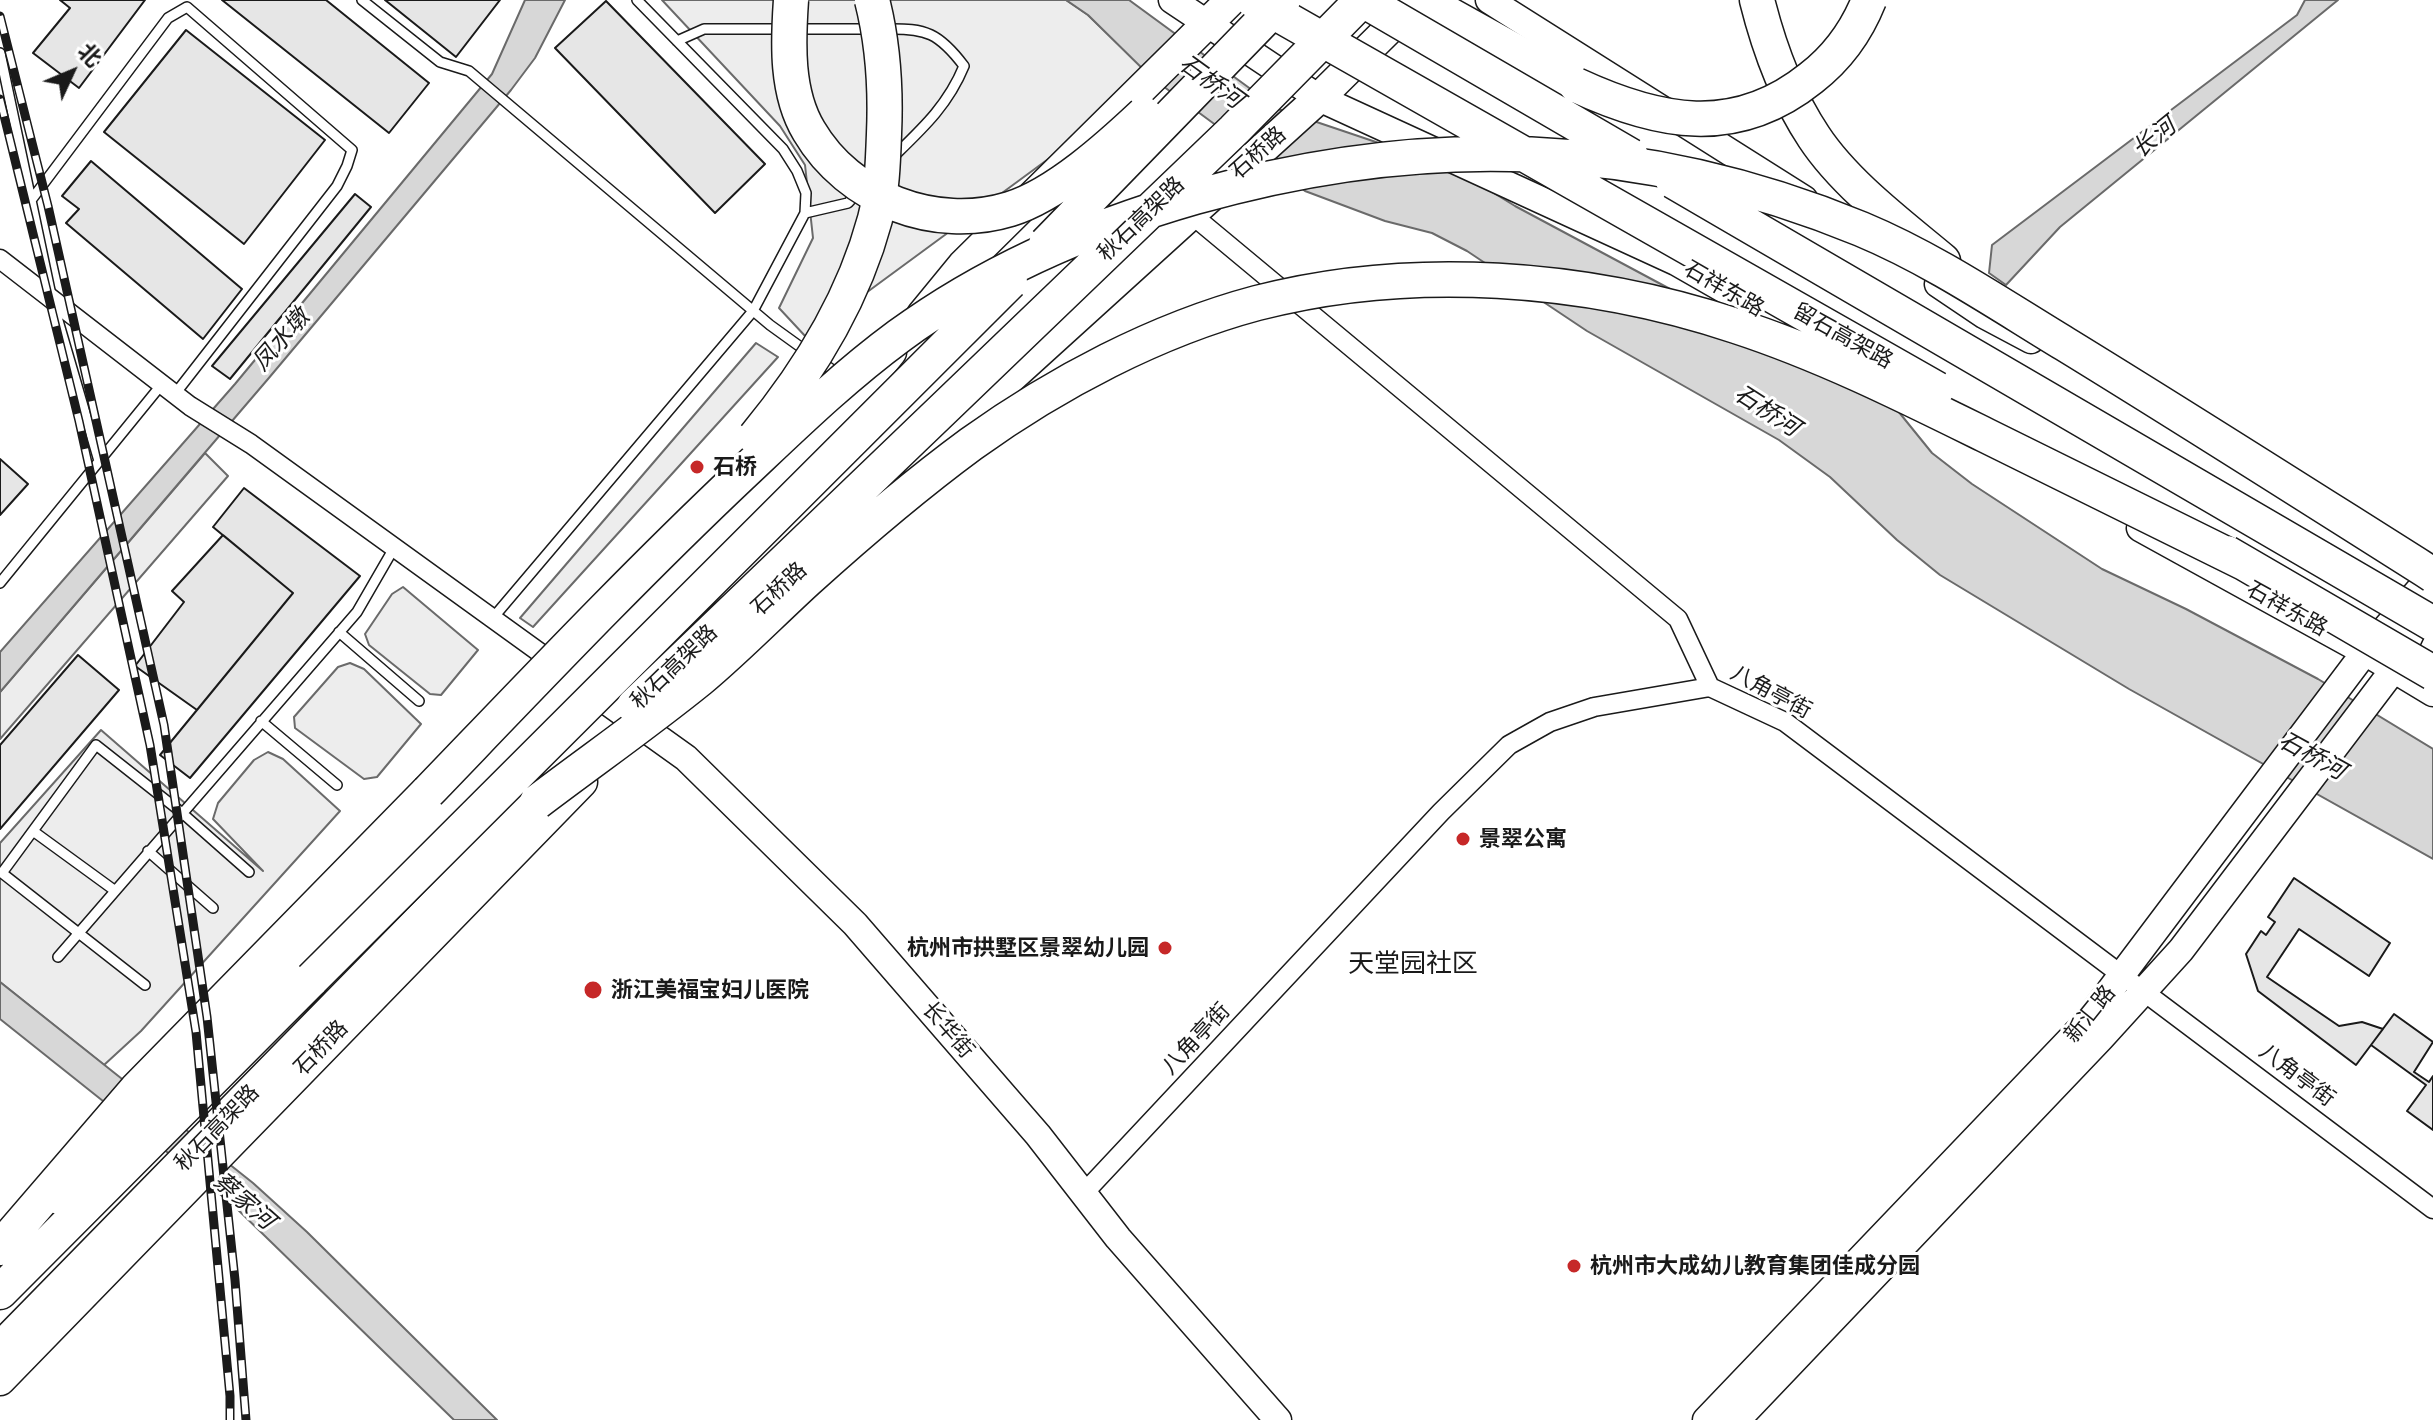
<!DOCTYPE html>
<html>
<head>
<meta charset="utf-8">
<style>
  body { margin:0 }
  #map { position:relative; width:2433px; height:1420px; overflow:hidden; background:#fff; font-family:"Crimson Pro","Noto Sans SC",serif }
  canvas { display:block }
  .north { position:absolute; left:32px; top:32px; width:80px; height:80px; -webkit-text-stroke:6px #fff; paint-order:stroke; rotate:46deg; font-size:22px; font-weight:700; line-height:32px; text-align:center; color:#1a1a1a }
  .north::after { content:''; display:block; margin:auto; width:28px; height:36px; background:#1a1a1a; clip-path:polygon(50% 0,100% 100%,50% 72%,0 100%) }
</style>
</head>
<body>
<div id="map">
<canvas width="2433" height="1420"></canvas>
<div class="north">北</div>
</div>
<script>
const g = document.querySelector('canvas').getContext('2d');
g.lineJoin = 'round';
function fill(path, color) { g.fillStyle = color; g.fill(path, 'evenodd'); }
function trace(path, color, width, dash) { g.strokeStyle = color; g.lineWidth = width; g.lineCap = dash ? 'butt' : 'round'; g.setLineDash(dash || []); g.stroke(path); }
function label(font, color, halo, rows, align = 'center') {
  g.font = font + ' "Crimson Pro","Noto Sans SC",serif'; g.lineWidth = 6; g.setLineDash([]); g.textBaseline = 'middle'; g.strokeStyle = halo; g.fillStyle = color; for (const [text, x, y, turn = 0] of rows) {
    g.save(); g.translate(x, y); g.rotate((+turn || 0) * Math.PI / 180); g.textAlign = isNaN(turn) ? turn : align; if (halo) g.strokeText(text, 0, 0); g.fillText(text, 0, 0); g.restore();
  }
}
const built = new Path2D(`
  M662,0h404l22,15 55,53 -92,89 -245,180 -27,-29 34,-70 -8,-73 -25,-39z
  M756,343l22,14 -245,270 -13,-9z
  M205,453l23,23 -228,263v-47z
  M403,587l75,63 -37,45 -11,-1 -61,-49 -4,-11 27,-40z
  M350,663l14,6 57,55 -44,53 -13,2 -69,-51 -1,-11 44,-50z
  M101,730l162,141 -50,-52 5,-16 36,-43 14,-8 15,7 57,52 -199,220 -37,34 -104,-83v-139z`);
const water = new Path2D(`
  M525,0h40l-30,58 -24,32 -243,289 -268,313v-40l235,-268 257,-310z
  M1066,0h63l149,109 175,59 62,38 383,205 34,42 40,31 130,85 84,40 132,70 115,70v110l-304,-170 -189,-114 -43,-35 -67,-63 -51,-37 -192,-109 -120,-80 -35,-18 -47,-12 -80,-30 -153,-113 -64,-63z
  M2305,0h33l-278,227 -54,58 -17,-12 3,-28 305,-230z
  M0,982l253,201 54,49 190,188h-43l-223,-217 -231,-184z`);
const building = new Path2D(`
  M60,0h85l-66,88 -46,-35 37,-45z
  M222,0h104l103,83 -40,50z
  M385,0h115l-44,57z
  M606,1l159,163 -50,49 -160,-165z
  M186,30l139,110 -81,104 -140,-112z
  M91,161l151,128 -39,50 -137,-116 13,-14 -17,-13z
  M355,194l16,13 -141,172 -18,-13z
  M0,459l28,25 -28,31z
  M244,488l116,88 -170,202 -30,-23 133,-162 -80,-66z
  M223,535l70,58 -96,117 -62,-44 49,-64 -12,-11z
  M78,655l41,35 -119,139v-84z
  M2294,878l96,65 -21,33 -70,-47 -32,48 72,49 23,-4 21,7 -27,36 -98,-74 -12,-37 15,-23 5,4 9,-13 -7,-5z
  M2394,1014l39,28 -19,30 15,10 4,-6v54l-26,-19 19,-26 -55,-40z`);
const lane = new Path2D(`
  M362,0l78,62 29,9 301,254 68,49
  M886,29c40,-1 53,4 78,37 -16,39 -41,62 -71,91
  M677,41l27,-12h167
  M0,53l52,247 47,161
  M32,199l136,-181 19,-11 165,143 -5,16 -10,20 -162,208
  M805,213l43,-10 12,-13
  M0,583l162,-199
  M492,619l261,-308 52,-98 1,-20 -9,-22 -14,-22 -146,-149
  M339,632l80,69
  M261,721l76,64
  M33,831l81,59
  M148,851l65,57
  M58,957l299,-345 37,-64
  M145,985l-143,-112 94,-128 85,67 68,60`);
const street = new Path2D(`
  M1191,214l487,405 32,68
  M0,259l190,147 61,38 306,221
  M1084,1193l357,-381 68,-67 41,-23 44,-15 116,-20 75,35 648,487`);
const secondary = new Path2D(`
  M1172,0l147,98 357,164 145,83
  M1489,0l315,199
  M1938,284l46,31 47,25
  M2140,528l225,124 68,41
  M584,685l102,73 169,166 183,211 80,103 160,182
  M1706,1420l378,-395 281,-373 68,-78
  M1737,1420l364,-382 80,-88 213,-281 33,-70`);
const primary = new Path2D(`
  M922,315l41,-50 268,-265
  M867,508l452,-410 95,-94
  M59,1199l69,-65 717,-725 46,-57
  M0,1380l582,-598`);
const highway = new Path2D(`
  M1423,0l153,85
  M1757,0c12,48 29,95 57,137 31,47 86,88 129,124
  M0,1248l136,-158 292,-298
  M0,1292l312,-313
  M0,1350l537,-548`);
const rail = new Path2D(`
  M0,16l48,190 116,519 43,292 28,263 11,140
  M0,99l79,322 71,324 46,287 34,364v24`);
const highwayBridge = new Path2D(`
  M791,0c-3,43 -5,93 18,131 40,68 126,101 201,78 46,-14 100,-63 134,-95
  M1253,0l684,389
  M1363,0l268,156
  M1576,85c82,38 159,54 235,-7 26,-20 46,-48 58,-78
  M1673,181l760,443
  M1046,244l237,-244
  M755,437c54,-65 98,-136 120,-218 7,-27 8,-57 9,-85 2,-45 -1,-91 -12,-134
  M2227,553l206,120
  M634,706l600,-576 128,-130
  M428,792c103,-107 205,-215 313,-317 51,-48 101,-97 158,-139 89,-65 191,-109 296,-139 229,-65 445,-59 666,32 72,30 138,75 204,115 124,76 246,154 368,231
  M537,802c54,-41 110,-80 163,-123 37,-31 71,-66 107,-99 52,-47 107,-94 164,-136 85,-61 185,-114 286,-141 154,-40 329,-27 479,23 86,28 168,69 249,109 87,43 174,86 261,129
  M312,979l698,-697`);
const markers = [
  [697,467,8,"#c62828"],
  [1463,839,8,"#c62828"],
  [1165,948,8,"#c62828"],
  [593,990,10,"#c62828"],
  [1574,1266,8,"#c62828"]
];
const streetNames = [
  ["石桥路",1258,153,-42],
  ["秋石高架路",1141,219,-44],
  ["石祥东路",1724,289,30],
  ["留石高架路",1843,336,29],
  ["石桥路",779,589,-43],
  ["石祥东路",2287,609,29],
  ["秋石高架路",674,667,-44],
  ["八角亭街",1771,692,28],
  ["新汇路",2090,1014,-51],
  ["长华街",948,1030,49],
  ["八角亭街",1196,1039,-47],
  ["石桥路",321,1048,-46],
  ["八角亭街",2297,1075,37],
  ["秋石高架路",217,1128,-46]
];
const poiNames = [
  ["石桥",713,467],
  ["景翠公寓",1479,839],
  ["杭州市拱墅区景翠幼儿园",1149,948,"right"],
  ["浙江美福宝妇儿医院",611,990],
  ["杭州市大成幼儿教育集团佳成分园",1590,1266]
];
const waterNames = [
  ["石桥河",1211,82,36],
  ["长河",2154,138,-39],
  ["凤水墩",281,340,-49],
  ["石桥河",1767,411,33],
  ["石桥河",2312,756,29],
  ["蔡家河",244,1201,41]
];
const quarterNames = [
  ["天堂园社区",1413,964]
];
fill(built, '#ededed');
trace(built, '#6a6a6a', 2);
fill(water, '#d7d7d7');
trace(water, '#6a6a6a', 2);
fill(building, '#e6e6e6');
trace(building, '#1a1a1a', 2);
trace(lane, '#1a1a1a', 12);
trace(street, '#1a1a1a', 21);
trace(secondary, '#1a1a1a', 29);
trace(primary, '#1a1a1a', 33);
trace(highway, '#1a1a1a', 37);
trace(lane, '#fff', 9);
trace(street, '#fff', 18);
trace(secondary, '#fff', 26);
trace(primary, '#fff', 30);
trace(highway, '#fff', 34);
trace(rail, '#1a1a1a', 9);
trace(rail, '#fff', 6, [18]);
trace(highwayBridge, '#1a1a1a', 37, []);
trace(highwayBridge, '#fff', 34);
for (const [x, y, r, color] of markers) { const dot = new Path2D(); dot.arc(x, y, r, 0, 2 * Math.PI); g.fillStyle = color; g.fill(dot); trace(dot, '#fff', 3); }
label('22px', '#1a1a1a', '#fff', streetNames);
label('bold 22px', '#1a1a1a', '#fff', poiNames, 'left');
label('italic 24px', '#1a1a1a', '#fff', waterNames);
label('26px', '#1a1a1a', '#fff', quarterNames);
</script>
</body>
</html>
